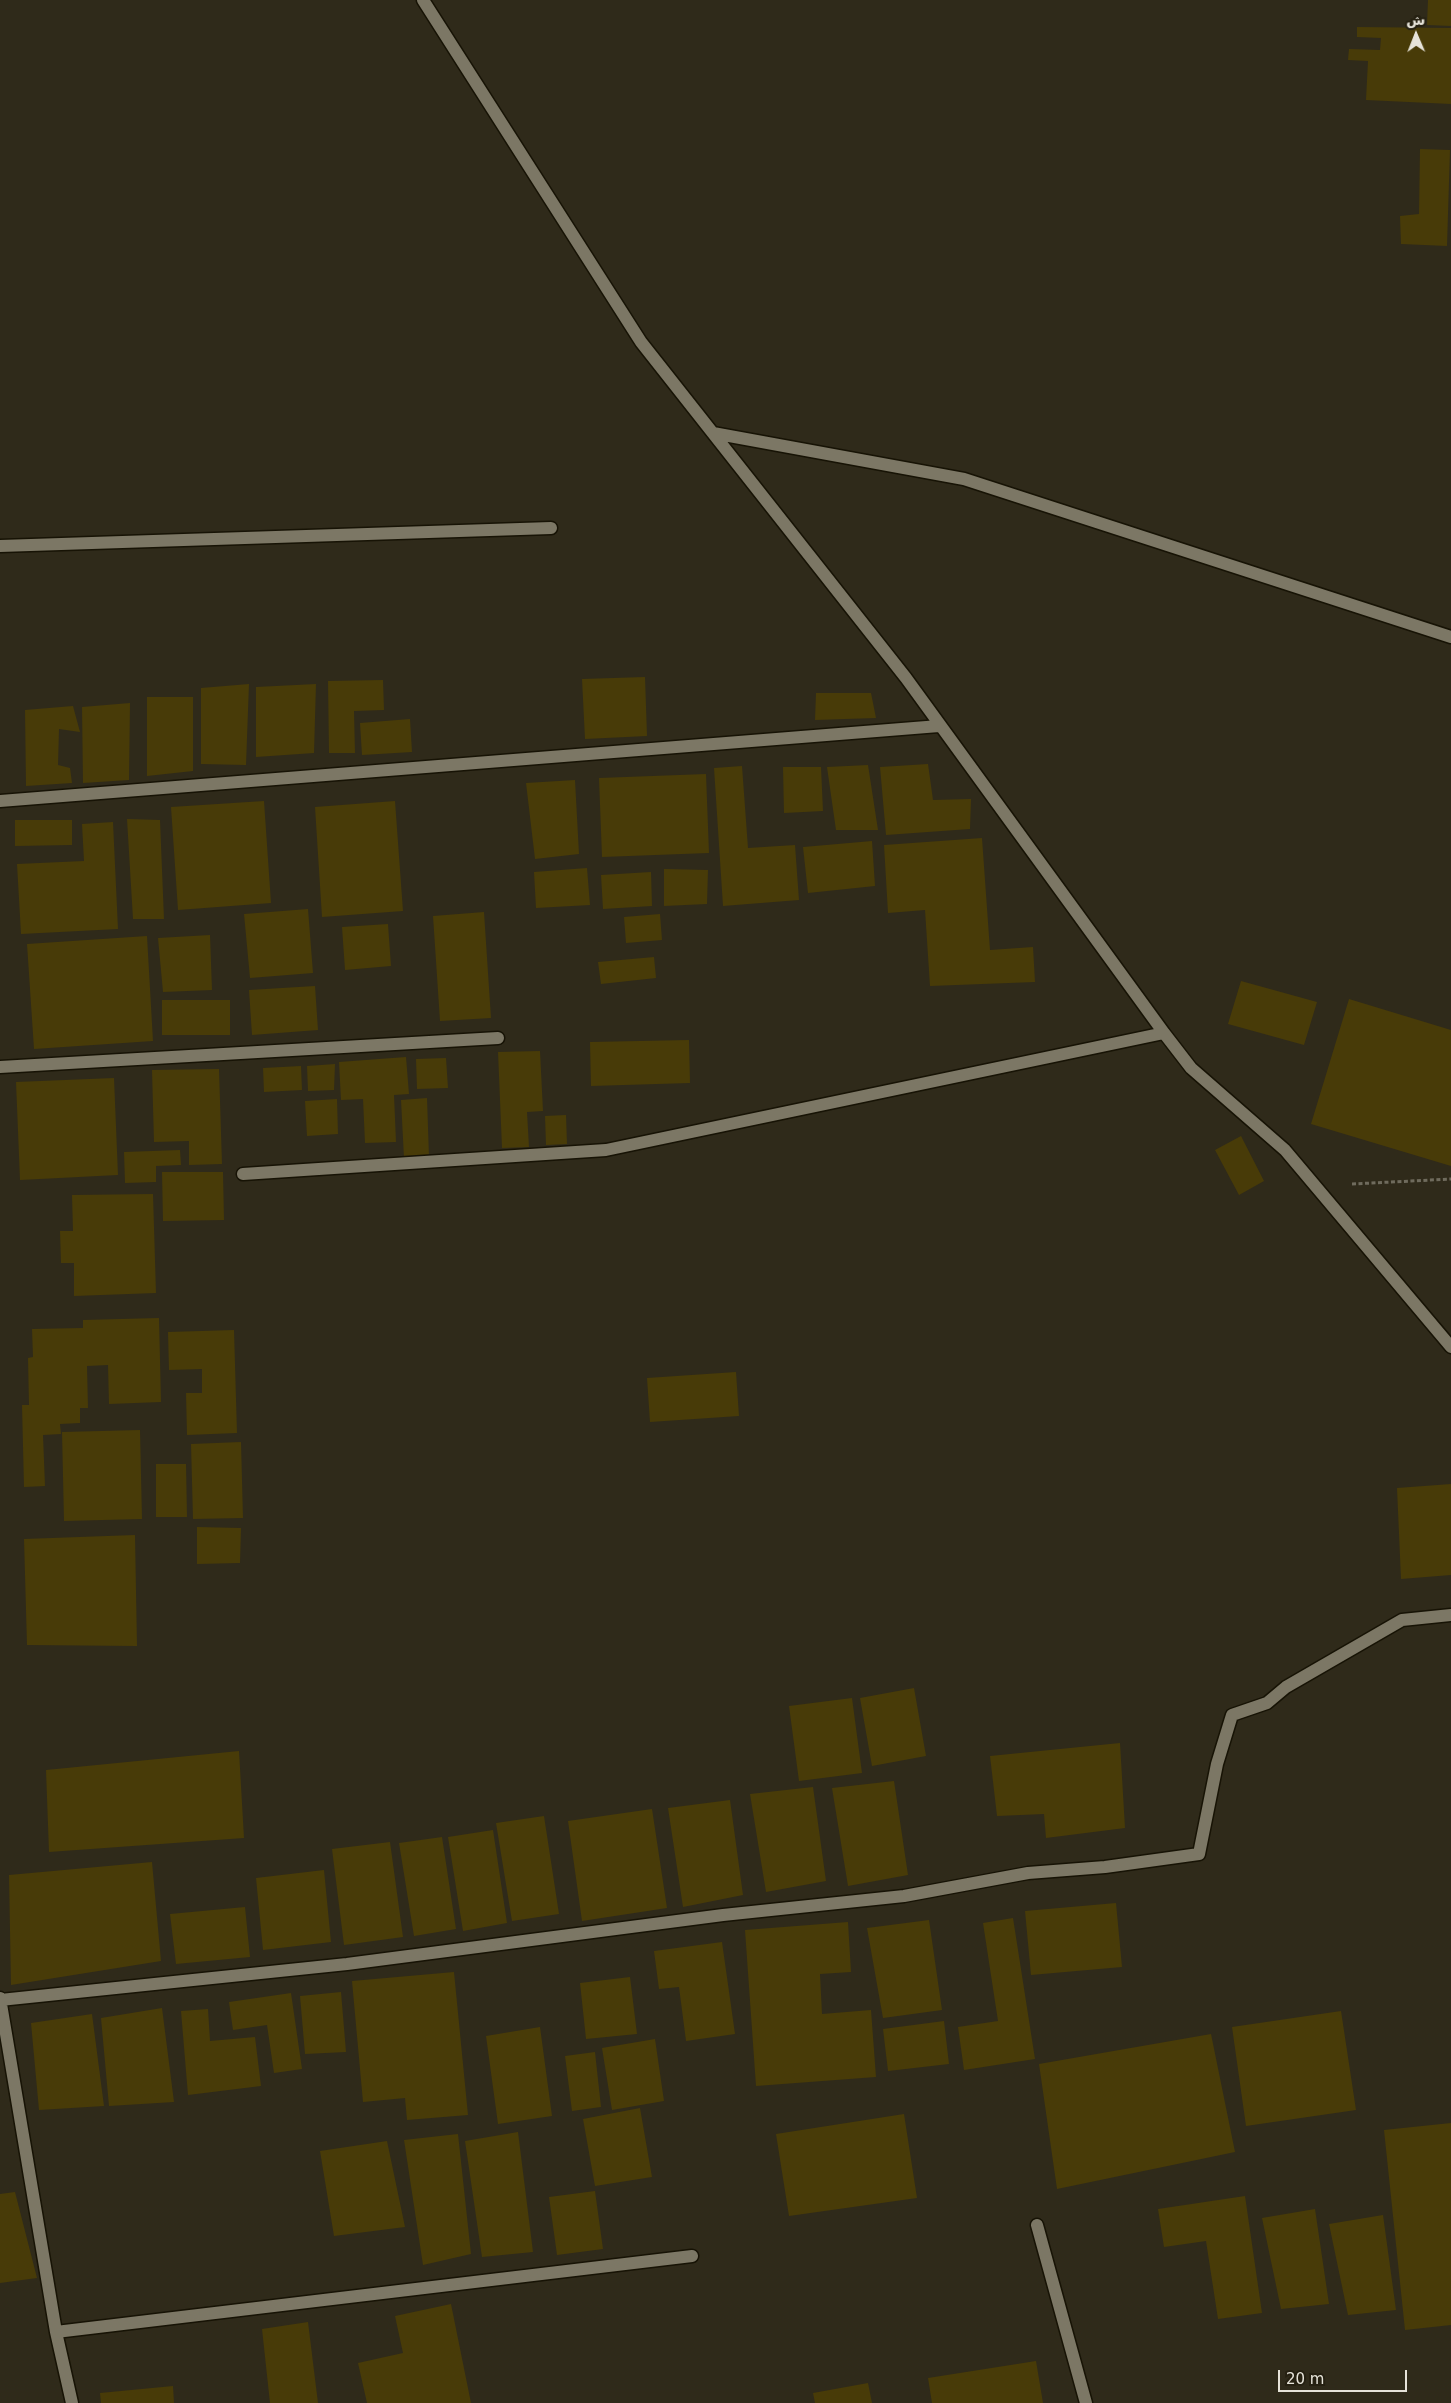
<!DOCTYPE html>
<html>
<head>
<meta charset="utf-8">
<style>
  body { margin:0 }
  #map { position:relative; width:1451px; height:2403px; overflow:hidden; background:#2f2a1a; font-family:"DejaVu Sans","Noto Naskh Arabic",sans-serif }
  canvas { display:block }
  .north { position:absolute; left:1391px; top:10px; width:50px; height:50px; -webkit-text-stroke:4px #252011; paint-order:stroke; rotate:359deg; font-size:14px; font-weight:700; line-height:20px; text-align:center; color:#e6e3d9 }
  .north::after { content:''; display:block; margin:auto; width:18px; height:22px; background:#e6e3d9; clip-path:polygon(50% 0,100% 100%,50% 72%,0 100%) }
  .scale { position:absolute; left:1278px; top:2370px; width:129px; height:22px; box-sizing:border-box; border:2px solid #e6e3d9; border-top:0; padding-left:6px; font-size:15px; line-height:18px; white-space:nowrap; color:#e6e3d9; -webkit-text-stroke:4px #252011; paint-order:stroke }
</style>
</head>
<body>
<div id="map">
<canvas width="1451" height="2403"></canvas>
<div class="north">ش</div>
<div class="scale">20 m</div>
</div>
<script>
const g = document.querySelector('canvas').getContext('2d');
g.lineJoin = 'round';
function fill(path, color) { g.fillStyle = color; g.fill(path, 'evenodd'); }
function trace(path, color, width, dash) { g.strokeStyle = color; g.lineWidth = width; g.lineCap = dash ? 'butt' : 'round'; g.setLineDash(dash || []); g.stroke(path); }
const building = new Path2D(`
  M1428,0h23v26l-24,-1z
  M1357,27l94,1v76l-85,-4 2,-39 -20,-1 1,-11 31,1 1,-12 -24,-1z
  M1420,149l30,1 -3,96 -46,-2 -1,-28 19,-2z
  M645,677l2,59 -62,3 -3,-60z
  M383,680l1,30 -30,1 1,42h-26l-1,-72z
  M249,684l-3,81 -45,-1v-76z
  M316,684l-2,69 -58,4v-70z
  M816,693h55l5,25 -61,2z
  M147,697h46v74l-46,5z
  M130,703l-1,77 -46,3 -1,-76z
  M73,706l7,26 -21,-3 -1,36 12,3 2,15 -46,3 -1,-76z
  M410,719l2,33 -50,3 -2,-32z
  M928,764l5,36 38,-1 -1,30 -84,6 -6,-68z
  M868,765l10,65h-42l-9,-63z
  M742,766l6,82 47,-3 4,55 -76,6 -9,-138z
  M783,767h38l2,44 -39,2z
  M706,774l3,79 -107,4 -3,-79z
  M575,780l4,74 -44,5 -9,-76z
  M264,801l7,102 -93,7 -7,-103z
  M395,801l8,110 -81,6 -7,-110z
  M127,819l33,1 4,99h-31z
  M15,820h57v25l-57,1z
  M113,822l5,107 -97,5 -4,-70 67,-3 -2,-37z
  M982,838l8,112 43,-3 2,35 -105,4 -5,-76 -37,3 -4,-68z
  M872,841l3,45 -67,7 -5,-46z
  M587,868l3,37 -54,3 -2,-36z
  M664,869l44,1 -1,34 -43,2z
  M651,872l1,34 -49,3 -2,-34z
  M308,909l5,64 -63,5 -6,-64z
  M484,912l7,106 -51,3 -7,-105z
  M660,914l2,26 -36,3 -2,-26z
  M388,924l3,42 -46,4 -3,-43z
  M210,935l2,55 -49,2 -5,-54z
  M147,936l6,105 -119,8 -7,-105z
  M654,957l2,21 -55,6 -3,-22z
  M1241,981l76,21 -13,43 -76,-21z
  M315,986l3,44 -66,5 -3,-45z
  M1349,999l102,31v136l-140,-42z
  M162,1000h68v35h-68z
  M689,1040l1,43 -99,3 -1,-44z
  M540,1051l3,60 -16,1 2,35 -27,1 -4,-96z
  M406,1057l3,37 -15,1 2,47 -31,1 -2,-44 -22,1 -2,-38z
  M446,1058l2,30 -31,1 -1,-30z
  M335,1064l-1,26 -26,1 -1,-25z
  M301,1066l1,24 -38,2 -1,-24z
  M219,1069l3,95 -33,1v-24l-35,1 -2,-72z
  M114,1078l4,97 -98,5 -4,-98z
  M427,1098l2,59 -25,1 -3,-58z
  M337,1099l1,35 -31,2 -2,-35z
  M566,1115l1,29 -21,1 -1,-29z
  M1241,1136l23,45 -25,14 -24,-45z
  M180,1150l1,15 -25,1v16l-31,1 -1,-31z
  M162,1172h61l1,48 -61,1z
  M153,1194l3,99 -82,3v-33h-13l-1,-32h13l-1,-36z
  M159,1318l2,84 -52,2 -1,-39 -21,1 1,42h-8v15l-20,1 1,10 -18,1 2,51 -21,1 -2,-82h7l-1,-47 5,-1 -1,-28 51,-1v-8z
  M234,1330l3,103 -50,2 -1,-42h16v-24l-33,1 -1,-38z
  M736,1372l3,44 -89,6 -3,-44z
  M140,1430l2,89 -78,2 -2,-89z
  M241,1442l2,76 -50,1 -2,-75z
  M156,1464h30l1,53h-31z
  M1451,1484v91l-50,4 -4,-91z
  M197,1527l44,1 -1,35 -43,1z
  M135,1535l2,111 -110,-1 -3,-106z
  M914,1688l12,68 -54,10 -12,-68z
  M852,1698l10,75 -63,8 -10,-75z
  M1120,1743l5,85 -79,10 -2,-24 -47,2 -7,-60z
  M239,1751l5,87 -195,14 -3,-82z
  M894,1781l14,94 -60,11 -16,-98z
  M813,1787l13,94 -60,11 -16,-98z
  M730,1800l13,95 -60,12 -15,-99z
  M652,1809l15,99 -85,13 -14,-100z
  M544,1816l15,98 -47,7 -16,-98z
  M493,1830l14,93 -44,8 -15,-94z
  M442,1837l14,92 -42,7 -15,-93z
  M390,1842l13,95 -59,8 -12,-96z
  M152,1862l9,99 -150,24 -2,-110z
  M324,1870l7,72 -68,8 -7,-72z
  M1116,1903l6,64 -91,8 -6,-64z
  M245,1907l5,50 -74,7 -6,-50z
  M1013,1918l22,141 -71,11 -6,-43 40,-6 -15,-98z
  M929,1920l13,90 -59,8 -16,-90z
  M848,1922l3,50 -31,2 2,40 49,-4 5,67 -120,9 -11,-156z
  M722,1942l13,92 -49,7 -7,-54 -20,2 -5,-38z
  M454,1972l14,143 -61,5 -2,-22 -42,4 -11,-121z
  M630,1977l7,57 -51,5 -6,-56z
  M341,1992l5,60 -41,2 -5,-58z
  M291,1993l11,76 -28,4 -7,-48 -34,5 -4,-28z
  M162,2008l12,94 -65,4 -8,-88z
  M208,2009l2,32 45,-4 6,49 -73,9 -7,-84z
  M1341,2011l15,99 -110,16 -14,-99z
  M92,2014l12,92 -65,4 -8,-87z
  M944,2021l5,43 -61,7 -5,-42z
  M540,2027l12,89 -54,8 -12,-88z
  M1211,2034l24,118 -178,37 -18,-125z
  M655,2039l9,62 -52,9 -10,-62z
  M595,2052l6,55 -29,4 -7,-55z
  M640,2108l12,69 -57,9 -12,-67z
  M904,2114l13,84 -128,18 -13,-82z
  M1451,2123v202l-46,5 -21,-200z
  M518,2132l15,120 -51,5 -17,-116z
  M458,2134l13,120 -48,11 -19,-125z
  M387,2141l18,86 -71,9 -14,-85z
  M595,2191l8,58 -46,6 -8,-58z
  M15,2192l22,86 -37,5v-89z
  M1245,2196l17,117 -44,6 -12,-78 -42,6 -6,-38z
  M1315,2209l14,95 -48,5 -19,-91z
  M1383,2215l13,95 -48,5 -19,-91z
  M451,2304l20,99h-104l-9,-40 45,-10 -8,-37z
  M308,2322l10,81h-48l-8,-74z
  M1036,2361l7,42h-111l-4,-25z
  M868,2383l4,20h-57l-2,-10z
  M173,2386l1,17h-73l-1,-10z`);
const path = new Path2D(`
  M1352,1184l99,-5`);
const minor = new Path2D(`
  M423,0l218,342 265,336 258,355 27,35 94,82 166,197
  M713,433l251,46 487,158
  M0,546l551,-18
  M0,801l939,-75
  M0,1067l498,-29
  M243,1174l363,-24 558,-117
  M0,1998l56,334 16,71
  M0,2000l347,-36 376,-49 181,-19 124,-23 77,-6 94,-13 18,-90 15,-49 35,-12 19,-16 116,-67 49,-5
  M1037,2225l49,178
  M56,2332l636,-76`);
fill(building, '#483b08');
trace(minor, '#171305', 15);
trace(path, '#6f6b5d', 3, [4, 2.5]);
trace(minor, '#7c7765', 12);
</script>
</body>
</html>
